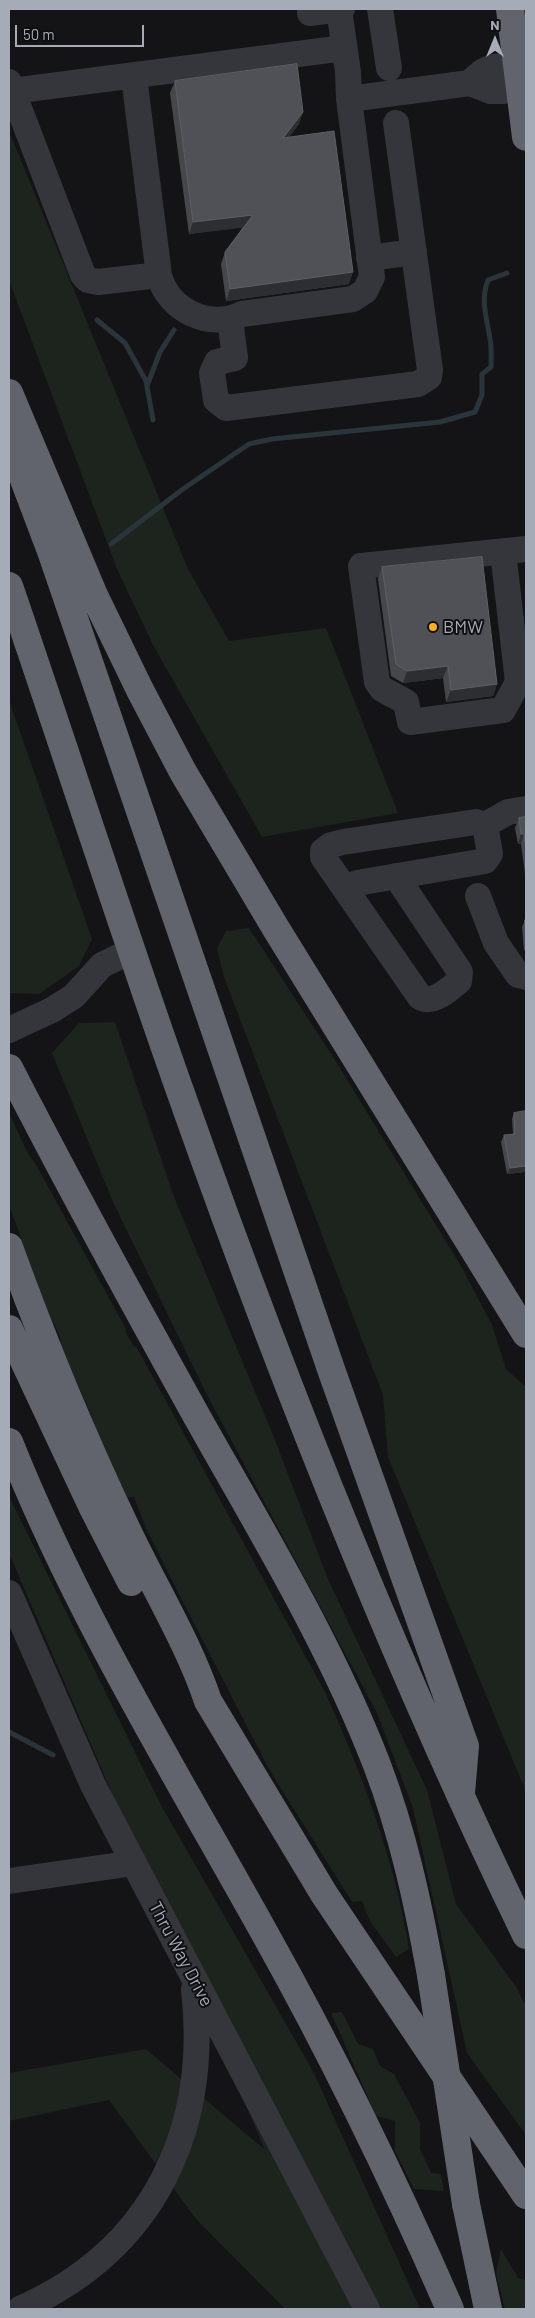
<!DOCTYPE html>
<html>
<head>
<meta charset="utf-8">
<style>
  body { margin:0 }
  #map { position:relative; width:535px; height:2318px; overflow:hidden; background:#141416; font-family:Barlow,sans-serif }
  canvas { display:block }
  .frame { position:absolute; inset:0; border:10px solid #a5abb7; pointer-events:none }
  .north { position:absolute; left:470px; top:15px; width:50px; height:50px; -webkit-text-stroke:4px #0f0f11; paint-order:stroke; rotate:0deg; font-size:14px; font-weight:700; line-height:20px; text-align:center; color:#a5abb7 }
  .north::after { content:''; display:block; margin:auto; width:18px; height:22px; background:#a5abb7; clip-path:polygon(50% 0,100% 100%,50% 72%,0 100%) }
  .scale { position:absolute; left:15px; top:25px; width:129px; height:22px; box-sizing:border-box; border:2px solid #a5abb7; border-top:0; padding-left:6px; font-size:15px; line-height:18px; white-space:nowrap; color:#a5abb7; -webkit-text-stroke:4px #0f0f11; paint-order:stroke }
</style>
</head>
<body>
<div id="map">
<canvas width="535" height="2318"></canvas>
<div class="frame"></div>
<div class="north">N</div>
<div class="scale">50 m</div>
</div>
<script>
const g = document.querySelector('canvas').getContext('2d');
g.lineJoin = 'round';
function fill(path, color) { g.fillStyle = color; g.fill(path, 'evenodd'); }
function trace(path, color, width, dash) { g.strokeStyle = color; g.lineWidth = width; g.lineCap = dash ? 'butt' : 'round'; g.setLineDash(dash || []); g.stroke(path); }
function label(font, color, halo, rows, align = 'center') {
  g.font = font + ' Barlow,sans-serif'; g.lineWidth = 4; g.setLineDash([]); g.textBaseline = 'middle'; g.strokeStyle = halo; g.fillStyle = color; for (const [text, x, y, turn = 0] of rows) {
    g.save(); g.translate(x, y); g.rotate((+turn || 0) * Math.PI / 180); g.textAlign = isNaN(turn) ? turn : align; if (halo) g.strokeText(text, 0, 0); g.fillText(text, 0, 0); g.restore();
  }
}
const green = new Path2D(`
  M9,131l179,438 41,72 97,-13 72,185 -136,24 -109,-192 -36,-76 -108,-289z
  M9,700l83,239 -13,27 -40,28 -30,-1z
  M249,928l86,132 126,206 31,59 14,44 20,18v405l-138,-335 -5,-62 -159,-418 -7,-28 9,-18z
  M115,1022l59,175 99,238 55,144 99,211 29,114 61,84 9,19v128l-59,-82 -54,-245 -36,-95 -172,-322 -92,-189 -61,-149 27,-30z
  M9,1113c7,13 18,43 25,48l92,168 -1,2 9,16 2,-1 189,346c37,82 70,168 84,257l-13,8 -26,-36 -8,-20 -10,1 -82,-131 -87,-169 -37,-74 -12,-31h-7l-37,-79 2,-1 -32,-73 1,-4 -7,-17h-2l-43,-118z
  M9,1496l152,309 153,268 106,236h-135l-89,-90 -87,-119 -100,21v-48l137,-24 119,101 -256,-597z
  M342,2012l16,32 15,5 7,17 14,8 26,49v26l11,24 10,1 3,17 -30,-2 -19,-38v-30l-19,-5 -45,-103z
  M501,2249l17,29 8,2v29h-21l-9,-35z`);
const stream = new Path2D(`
  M97,320l28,23 21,38 7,39
  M147,386l13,-34 14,-22
  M111,544l72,-55 66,-45 23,-5 168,-17 35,-10 7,-17v-21l9,-7c0,-9 1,-19 -1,-28 -3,-21 -10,-38 -2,-59l19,-7
  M9,1732l44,23`);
const minor = new Path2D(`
  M310,9v4l32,-4
  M380,9l9,59
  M134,77l25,198c9,35 50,55 83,39l111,-15 12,-8 7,-14 -23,-178 -1,-27 -9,-63
  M9,82l74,193 5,5 10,2 61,-7
  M470,83c10,-11 17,-16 32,-17l17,15
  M12,91l332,-43
  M349,99l121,-16 21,8h13l15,-10 7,-1
  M369,258l45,-6
  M230,319l5,39 -18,4 -5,11 4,27 10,8 192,-24 11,-7 1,-7 -34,-247
  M503,552l15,130 -15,28 -93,12 -4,-20 -24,-13 -5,-7 -16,-116 165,-17
  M396,876l64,96 -1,9c-9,8 -27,24 -39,16l-97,-140v-6l8,-6 12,-3 133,-20 9,3 23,-13 18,-3
  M346,890l11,-7 128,-22 5,-7 -5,-29
  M478,896l18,47 22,32 8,2
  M9,1030l43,-20 22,-14 28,-31 29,-14
  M9,1593l84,192 274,524
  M9,1881l125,-18
  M20,2309c133,-59 190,-178 174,-320`);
const highway = new Path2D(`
  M510,9l16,128
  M9,393l84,200 47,97 43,82 92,155 251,407
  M9,440l42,111 281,821 133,374 -4,47
  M9,586c59,172 114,345 175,516 100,283 211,563 342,833
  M9,1068c60,117 123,232 187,347 64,114 134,228 181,350 26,68 41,138 54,210
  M9,1247c35,97 74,191 118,283 27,57 61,112 81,171l116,193 202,301
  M9,1329l84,179 38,74
  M9,1442c68,171 166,330 255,490 69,123 130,249 186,377
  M466,2204l22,105`);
const highwayBridge = new Path2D(`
  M431,1975l35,229`);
const wall = new Path2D(`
  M175,81l124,43 -10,13 60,147 -123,17 -5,-37 4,-12 18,-25 -54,7 -19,-141z
  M382,567l115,117 -4,12 -47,6 -3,-24 -40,5 -12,-7 -13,-97z
  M526,817v57h-1l-4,-30h-3l-3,-16 4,-10z
  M525,920h1v31h-2l-2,-24z
  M526,1111v58l-1,3 -18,2 -6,-32 3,-7 9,-1 -1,-15 2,-6z`);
const shadedWall = new Path2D(`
  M303,112l-4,12 -20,26 4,-12z
  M253,215l-4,12 -60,7 4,-12z
  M353,272l-4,12 -123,17 4,-12z
  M448,666l-5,12 -40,5 4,-12z
  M497,684l-4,12 -47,6 5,-12z
  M521,834h3l-3,10h-3z
  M526,945v6h-2z
  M526,1166l-1,6 -18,2 3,-6z`);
const building = new Path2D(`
  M297,64l6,48 -20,26 51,-7 19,141 -123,17 -5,-37 28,-37 -60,7 -18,-141z
  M482,557l15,127 -46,6 -3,-24 -41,5 -11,-7 -14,-97z
  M526,817v33l-2,-16h-3l-2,-16z
  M525,920h1v25z
  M526,1111v55l-16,2 -6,-33 11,-1 -1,-21z`);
const markers = [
  [433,627,5,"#feae25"]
];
const poiNames = [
  ["BMW",443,627]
];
const streetNames = [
  ["Thru Way Drive",181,1954,62]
];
fill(green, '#1c241d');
trace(stream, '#2a343b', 5);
trace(minor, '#35363b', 26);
trace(highway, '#61646d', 28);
trace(highwayBridge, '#61646d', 28);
fill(wall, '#45474b');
fill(shadedWall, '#2d2e31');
fill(building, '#505157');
trace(building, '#5d5f66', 1);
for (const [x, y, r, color] of markers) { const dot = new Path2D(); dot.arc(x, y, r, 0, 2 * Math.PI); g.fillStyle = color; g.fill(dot); trace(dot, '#0f0f11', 2); }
label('18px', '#a5abb7', '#0f0f11', poiNames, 'left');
label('18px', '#a5abb7', '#0f0f11', streetNames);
</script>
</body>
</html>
